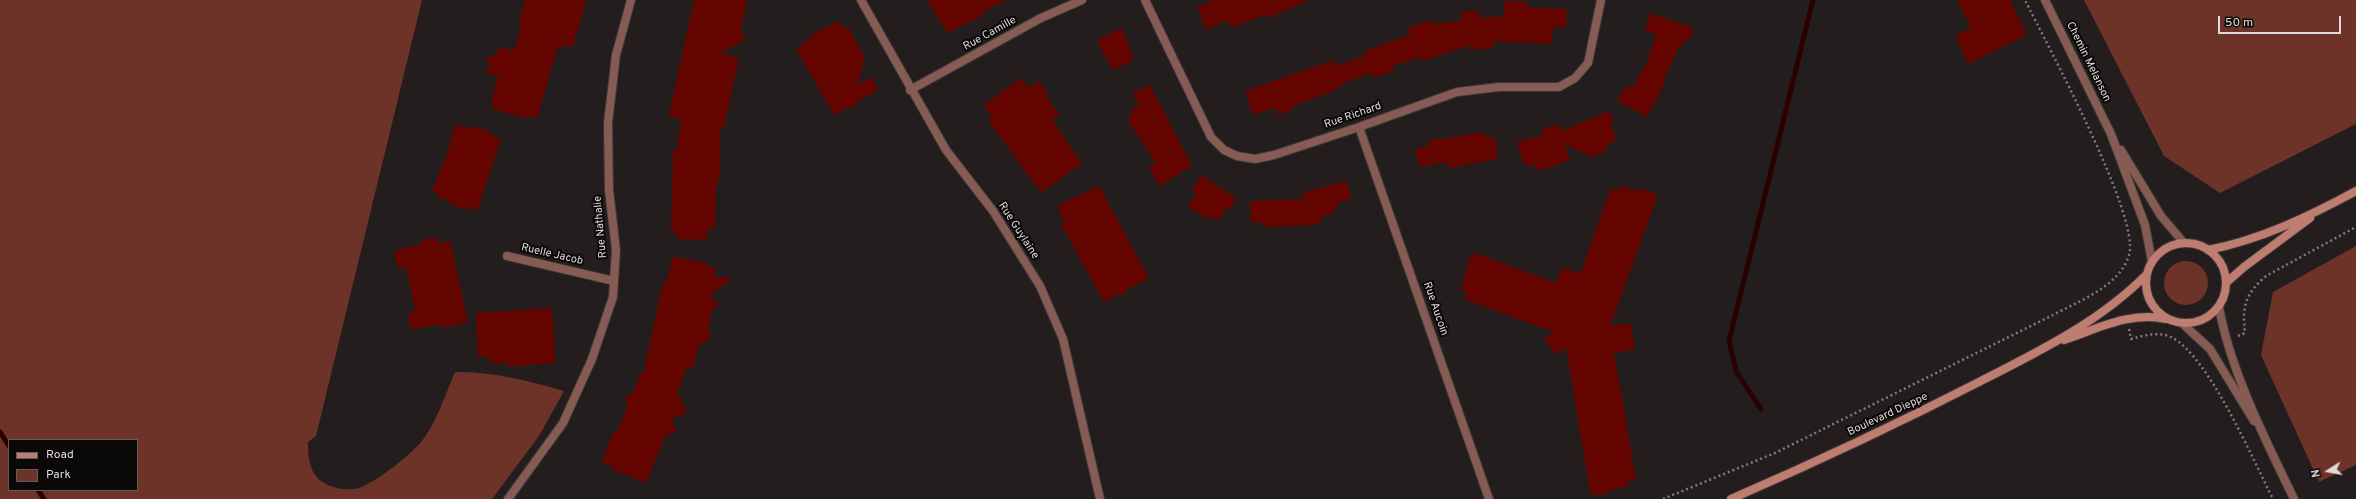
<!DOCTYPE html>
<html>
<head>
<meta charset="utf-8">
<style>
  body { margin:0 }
  #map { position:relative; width:2356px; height:499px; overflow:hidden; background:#231e1d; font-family:Overpass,sans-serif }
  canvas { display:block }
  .legend { position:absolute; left:8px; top:439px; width:130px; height:52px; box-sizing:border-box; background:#0b0908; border:1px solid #605d5c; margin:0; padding:5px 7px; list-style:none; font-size:12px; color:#dfdbda }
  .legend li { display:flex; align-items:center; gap:8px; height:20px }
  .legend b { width:20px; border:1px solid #605d5c }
  .north { position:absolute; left:2308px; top:451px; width:40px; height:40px; -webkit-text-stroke:3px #0b0908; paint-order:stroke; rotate:259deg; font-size:11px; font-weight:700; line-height:16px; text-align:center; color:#dfdbda }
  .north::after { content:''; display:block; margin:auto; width:14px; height:18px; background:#dfdbda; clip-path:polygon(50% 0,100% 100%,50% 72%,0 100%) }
  .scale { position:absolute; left:2218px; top:16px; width:123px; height:18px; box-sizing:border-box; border:2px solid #dfdbda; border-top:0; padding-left:5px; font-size:12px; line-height:14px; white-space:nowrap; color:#dfdbda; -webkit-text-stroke:3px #0b0908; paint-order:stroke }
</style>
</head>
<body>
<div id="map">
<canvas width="2356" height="499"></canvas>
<ul class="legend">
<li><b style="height:5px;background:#bf7c70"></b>Road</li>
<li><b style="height:11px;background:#6d3228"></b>Park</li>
</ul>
<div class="north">N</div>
<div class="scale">50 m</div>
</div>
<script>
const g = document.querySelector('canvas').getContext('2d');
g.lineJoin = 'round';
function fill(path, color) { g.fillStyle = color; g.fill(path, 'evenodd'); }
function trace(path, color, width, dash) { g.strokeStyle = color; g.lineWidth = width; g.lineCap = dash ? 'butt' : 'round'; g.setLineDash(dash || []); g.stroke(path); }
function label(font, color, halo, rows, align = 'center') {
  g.font = font + ' Overpass,sans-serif'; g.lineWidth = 4; g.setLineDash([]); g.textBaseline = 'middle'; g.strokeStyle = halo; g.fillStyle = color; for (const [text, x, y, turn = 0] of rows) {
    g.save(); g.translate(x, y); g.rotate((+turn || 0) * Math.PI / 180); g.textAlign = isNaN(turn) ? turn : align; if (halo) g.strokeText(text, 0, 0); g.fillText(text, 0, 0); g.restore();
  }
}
const green = new Path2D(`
  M0,0h422l-106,436 -8,6c0,11 1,24 7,33 8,12 31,17 44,13 19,-7 50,-32 63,-47 15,-20 23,-46 33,-69 39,0 72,8 109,19l-25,45 -47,63h-492zM9,440h128v50h-128z
  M2084,0h272v124l-136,69 -56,-37z
  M2356,246v219l-37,17 -58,-127 12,-63z
  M2164 283a22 22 0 1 1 44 0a22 22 0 1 1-44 0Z`);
const stream = new Path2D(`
  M1761,409l-25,-38 -7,-30 84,-341
  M0,432l9,14
  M38,490l6,9`);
const building = new Path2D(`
  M525,0h61l-13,47 -9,-2 -1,3 -5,-2 -21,72 -10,-2 -1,2 -34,-9 2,-5 -3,-1 7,-27 -12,-3 3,-9 -3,-6 10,-3 3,-8 12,3 1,-2h3l7,-25 -3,-1z
  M694,0h53l-6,31 4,9 -24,13 18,5 -15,70 -4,-1v30l2,3 -2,3v16h-2l-2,12 -1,37h-8v12l-31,-1v-7h-5l2,-82h4l4,-31 -12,-2v-3z
  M927,0h79l-23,12 -1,4 -35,17z
  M1214,0h94v1l-41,17 -2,-3 -34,13 -3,-8 -22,10 -9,-23z
  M1957,0h53l17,35 -59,29 -13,-28 16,-8z
  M1504,1l23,1 -1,5 41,2 -1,19 -13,-1 -1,14 -4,3 -55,-3v7l-23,2v-5l-47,16 -2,-4 -28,9 1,5 -21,7 -2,-5 -28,10v3l-9,3v2l-41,15 1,3 -16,6 -3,-7 -22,7 -8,-24 89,-31 2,6 29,-10 -1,-4 11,-5 35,-12 -2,-7 24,-8 1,4 28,-3 -1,-8 18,-3 1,8 25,-2z
  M1650,13l44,15 -4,12 -4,-2 -3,8 -3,-1 -17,36 2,2 -18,34 -30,-16 9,-16 6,4 15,-27 9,-28 -11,-3z
  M838,21l6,8 4,-2 17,31 -8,27 15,-8 6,13 -22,12 -1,6 -6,-1 -15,8 -38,-66 17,-13 1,-6 6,1z
  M1122,28l12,32 -22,10 -15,-30z
  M1021,78l8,10 10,-7 9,12 -3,2 15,20 -8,5 30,43 -41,30 -53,-73 4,-3 -8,-12z
  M1150,85l42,81 -33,20 -10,-19 7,-4 -28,-43 6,-13 5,-2 -6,-12z
  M1609,111l5,12 -4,2 7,15 -11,5 2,5 -15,7 -28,-12 5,15 -32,11 -2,-5 -3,1 -1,-3 -8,2 -7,-24 26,-7 -1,-6 18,-5 2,7z
  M455,125l13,3 5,-2 20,7 -1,3 9,3 -24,72 -10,-4 -1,3 -16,-6 1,-2 -14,-5 1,-4 -6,-2 16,-40z
  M1482,132v4l7,-1v3l6,-1 3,22 -50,9 -2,-6 -26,5 -5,-18 14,-3 -2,-5z
  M1201,175l35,23 -6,12 -4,-2 -8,13 -9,-5 -1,3 -20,-12 8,-13 -4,-3z
  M1346,181l6,17 -15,5 1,5 -4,1 1,3 -14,5 1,5 -10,3 -43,2h-6l-1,-5h-11l-1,-21 55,-2 -3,-6z
  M1621,185l15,6 5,-3 14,5 2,5 -47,128 21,-3 4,26 -21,4 22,126 -8,1 1,6 -17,3 -3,4 -14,2 -5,-3 -24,-145 -10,8 -12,-16 9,-7 -89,-33 3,-7 -6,-2 9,-34 5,-3 81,30 5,-12 5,-3 14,6 31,-86 8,3z
  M1099,186l50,92 -23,12 -1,5 -6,-1 -15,8 -43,-78 3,-2 -7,-16z
  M437,237l1,7 11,-3 2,3 17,78 -26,6 -1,-3 -31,4 -2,-12 2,-1 -1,-4 6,-1 -9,-44 -8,2 -4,-18 29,-8 -1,-3z
  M673,257l34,6 2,4 7,1 -2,8 19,3 -23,15 9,11 -7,5 -4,20 4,7 -14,9 -5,22 -6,-1 -11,28 6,2 -1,4 6,11 -16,7 6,12 -12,5 -19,47 -35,-14 1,-3 -9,-3 -1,-2 11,-28 5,-3 10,-25 -3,-8 8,-4 7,-19h3l20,-91h3z
  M550,308l3,9 2,46 -47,4 -1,-4 -12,1 -10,-8h-7l-2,-43z`);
const path = new Path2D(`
  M2129,329l2,10c14,-4 29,-8 42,-1 37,21 80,122 100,161
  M2238,336l7,-3c-3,-27 0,-39 21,-57l90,-49
  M1663,499l112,-46 278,-138c26,-14 67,-29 76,-60 12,-38 -83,-212 -104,-255`);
const minor = new Path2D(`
  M861,0l85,150 47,61 47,75 23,53 37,160
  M1145,0l66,137 13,13 13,6 18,3 19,-4 85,-28 98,-35 42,-5h60l16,-9 13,-15 13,-63
  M910,90l131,-72 41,-18
  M1359,127l130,372
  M507,256l107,25
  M508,499l55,-76 29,-64 21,-62 3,-47 -7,-60 -1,-67 8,-68 15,-55`);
const tertiary = new Path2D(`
  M2045,0l66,134 34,91 7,37
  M2121,150l40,66 23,27
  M2219,307c11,63 47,134 75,192
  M2183,324l27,25 44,72`);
const secondary = new Path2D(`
  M2146 283a40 40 0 1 1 80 0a40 40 0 1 1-80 0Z
  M2208,250c52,-10 102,-34 148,-59
  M2227,282l17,-15 66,-49
  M2064,340c33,-11 66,-29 102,-21
  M1731,499c83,-36 166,-75 246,-116 59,-30 123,-61 170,-109`);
const streetNames = [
  ["Rue Camille",990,34,-29],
  ["Chemin Melanson",2088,62,64],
  ["Rue Richard",1353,116,-19],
  ["Rue Nathalie",601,227,-95],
  ["Rue Guylaine",1018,231,57],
  ["Ruelle Jacob",552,255,13],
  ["Rue Aucoin",1435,309,71],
  ["Boulevard Dieppe",1888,415,-25]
];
fill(green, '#6d3228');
trace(stream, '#2b0000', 5);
fill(building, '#650500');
trace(minor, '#3d3837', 10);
trace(tertiary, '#3d3837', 10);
trace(secondary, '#3d3837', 10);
trace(path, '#807c7b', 2.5, [2, 3]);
trace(minor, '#855b53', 8);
trace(tertiary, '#855b53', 8);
trace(secondary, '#bf7c70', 8);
label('11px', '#dfdbda', '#0b0908', streetNames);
</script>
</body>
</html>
